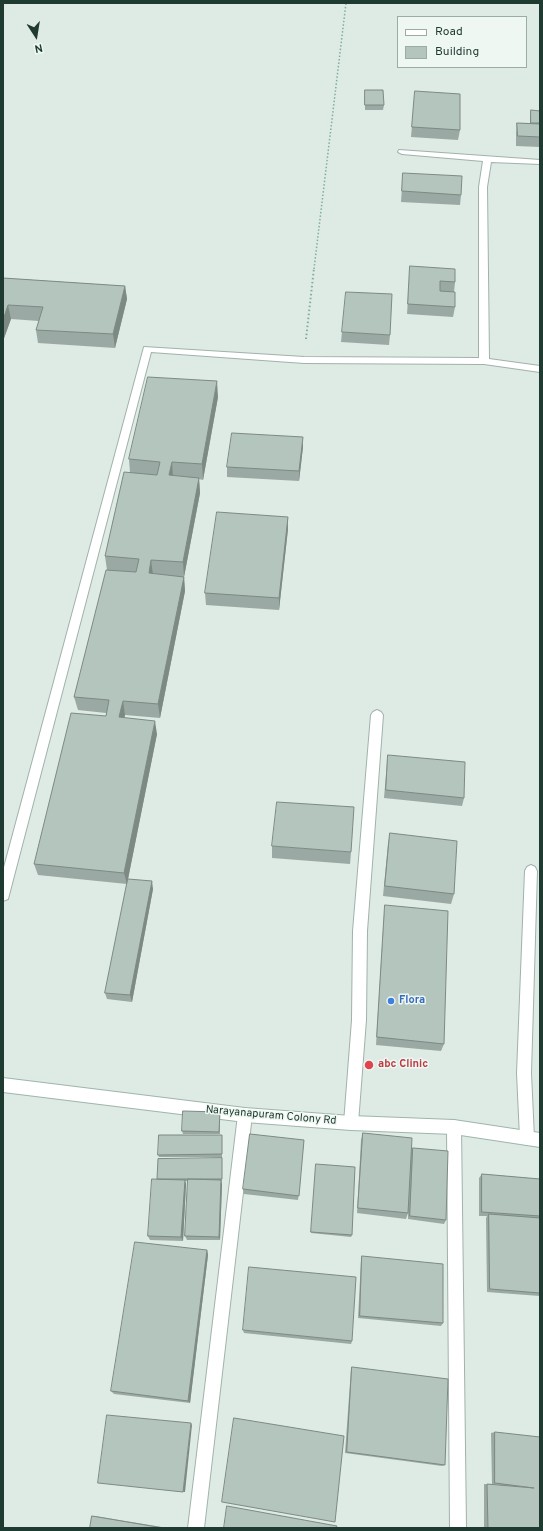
<!DOCTYPE html>
<html>
<head>
<meta charset="utf-8">
<style>
  body { margin:0 }
  #map { position:relative; width:543px; height:1531px; overflow:hidden; background:#deeae4; font-family:Overpass,sans-serif }
  canvas { display:block }
  .frame { position:absolute; inset:0; border:4px solid #1f3a31; pointer-events:none }
  .legend { position:absolute; left:397px; top:16px; width:130px; height:52px; box-sizing:border-box; background:#eef7f2; border:1px solid #9baba5; margin:0; padding:5px 7px; list-style:none; font-size:12px; color:#1f3a31 }
  .legend li { display:flex; align-items:center; gap:8px; height:20px }
  .legend b { width:20px; border:1px solid #9baba5 }
  .north { position:absolute; left:16px; top:16px; width:40px; height:40px; -webkit-text-stroke:3px #eef7f2; paint-order:stroke; rotate:168deg; font-size:11px; font-weight:700; line-height:16px; text-align:center; color:#1f3a31 }
  .north::after { content:''; display:block; margin:auto; width:14px; height:18px; background:#1f3a31; clip-path:polygon(50% 0,100% 100%,50% 72%,0 100%) }
</style>
</head>
<body>
<div id="map">
<canvas width="543" height="1531"></canvas>
<div class="frame"></div>
<ul class="legend">
<li><b style="height:5px;background:#fff"></b>Road</li>
<li><b style="height:11px;background:#b3c5bd"></b>Building</li>
</ul>
<div class="north">N</div>
</div>
<script>
const g = document.querySelector('canvas').getContext('2d');
g.lineJoin = 'round';
function trace(path, color, width, dash) { g.strokeStyle = color; g.lineWidth = width; g.lineCap = dash ? 'butt' : 'round'; g.setLineDash(dash || []); g.stroke(path); }
function fill(path, color) { g.fillStyle = color; g.fill(path, 'evenodd'); }
function label(font, color, halo, rows, align = 'center') {
  g.font = font + ' Overpass,sans-serif'; g.lineWidth = 3; g.setLineDash([]); g.textBaseline = 'middle'; g.strokeStyle = halo; g.fillStyle = color; for (const [text, x, y, turn = 0] of rows) {
    g.save(); g.translate(x, y); g.rotate((+turn || 0) * Math.PI / 180); g.textAlign = isNaN(turn) ? turn : align; if (halo) g.strokeText(text, 0, 0); g.fillText(text, 0, 0); g.restore();
  }
}
const pathFar1 = new Path2D(`
  M314,269l32,-266`);
const path = new Path2D(`
  M306,339l8,-71`);
const street = new Path2D(`
  M399,150l141,10v4l-49,-2 -4,25 2,172 51,7v6l-56,-8 -180,-1 -153,-11 -142,543 -1,4 -5,2v-30l141,-524 160,10 175,1v-171l4,-26 -81,-7 -4,-2z
  M377,710l4,2 2,3 -16,216 -1,89 -8,103 -2,5 -5,2 -5,-2 -2,-5 8,-103 1,-89 18,-216 2,-3z
  M531,865l4,2 2,4 -6,202 3,65 -2,5 -5,2 -5,-2 -2,-5 -3,-65 8,-202 2,-4z
  M245,1108l5,2 2,5 -48,413h-16l50,-413 2,-5z
  M454,1120l5,2 2,5 5,401h-16l-3,-401 2,-5z`);
const secondary = new Path2D(`
  M3,1078l242,30 106,8 103,4 86,13v14l-86,-13 -103,-4 -106,-8 -242,-30z`);
const wall = new Path2D(`
  M365,90l19,15 -1,5h-18z
  M415,91l45,39 -2,10 -47,-3z
  M531,110l9,1v36l-24,-1v-13l1,-10h13v-7z
  M403,173l58,22 -1,10 -59,-3z
  M410,266l45,16 -1,10 1,15 -2,10 -46,-3z
  M3,278l122,8 2,13 -12,49 -77,-5 -2,-13 3,-9 -28,-2 -8,22z
  M342,332l48,3 -1,10 -48,-3z
  M218,397l-15,83 -4,-1 1,14 -16,84 1,14 -25,127 -35,-3 -1,3 33,16 -29,145 25,10 -21,113 -25,-3 -2,-6 22,-109 -89,-9 -4,-11 72,-148v-3l-28,-3 -4,-13 33,-127 -2,-14 25,-83 -1,-14z
  M303,447l-4,34 -72,-4v-10z
  M288,517v12l-9,81 -73,-5 -1,-12z
  M388,755l76,43 -2,8 -78,-8 3,-35z
  M390,833l64,61 -3,10 -68,-8 5,-52z
  M272,846l79,6 -1,12 -78,-6z
  M385,905l59,139 -3,7 -65,-6 8,-130z
  M220,1115v19h-37l-1,-3z
  M363,1133l48,19 2,-4 33,72 -2,4 -36,-5v-6l-2,6 -49,-6 4,-73z
  M222,1137v20h-63l-1,-2z
  M304,1140l-6,60 -54,-6 -1,-5z
  M222,1161v20h-1l1,3 -2,56h-33l-2,-4 3,-55h-3l1,3 -3,57 -33,-1 -2,-4 10,-57z
  M316,1164l36,71 -1,2 -40,-4z
  M482,1174l58,5v117l-53,-4 -1,-74 1,-2h-8v-38z
  M207,1250l1,5 -18,148 -76,-9 -3,-3z
  M362,1256l81,67 -2,3 -83,-8 3,-58z
  M243,1330l109,11 -1,3 -107,-11z
  M352,1367l93,98 -3,1 -97,-13 6,-84z
  M495,1432l45,96h-56v-44l25,2 -17,-2 -1,-51z
  M92,1516h3l73,12h-78z`);
const shadedWall = new Path2D(`
  M125,286l2,13 -12,49 -2,-14z
  M8,305l3,14 -8,22v-21z
  M217,381l1,16 -15,83 -1,-16z
  M303,437v10l-4,34v-10z
  M172,462l1,16 -4,-3z
  M199,478l1,15 -16,84 -1,-15z
  M288,517v12l-9,81v-12z
  M151,560l2,15 -4,-2z
  M184,577l1,14 -25,127 -2,-14z
  M123,701l2,14 -3,16 -3,-14z
  M155,721l2,13 -30,150 -3,-11z
  M152,881l1,8 -21,113 -2,-7z
  M185,1180l1,4 -3,57 -2,-4z
  M221,1180l1,4 -2,56 -1,-3z
  M207,1250l1,5 -18,148 -2,-2z
  M191,1423l1,2 -7,67h-2z`);
const building = new Path2D(`
  M365,90h18l1,15h-19z
  M415,91l45,3v36l-48,-3z
  M531,110l9,1v12h-9z
  M517,123l23,1v13l-22,-1z
  M403,173l59,3 -1,19 -59,-4z
  M410,266l45,3v13l-15,-1v10l15,1v15l-47,-3z
  M3,278l122,8 -12,48 -77,-4 7,-23 -35,-2 -5,15z
  M346,292l46,2 -2,41 -48,-3z
  M148,377l69,4 -15,83 -30,-2 -3,13 30,3 -16,84 -32,-2 -2,13 35,4 -26,127 -35,-3 -4,16 36,4 -31,152 -90,-9 37,-151 35,3 3,-16 -35,-3 32,-127 30,2 3,-13 -34,-3 19,-84 33,3 3,-13 -31,-3z
  M232,433l71,4 -4,34 -72,-4z
  M217,512l71,5 -9,81 -74,-5z
  M388,755l77,7 -1,36 -78,-8z
  M277,802l77,5 -3,45 -79,-6z
  M390,833l67,8 -3,53 -69,-8z
  M128,879l24,2 -22,114 -25,-2z
  M385,905l63,6 -4,133 -67,-7z
  M183,1111l37,1 -1,20 -37,-1z
  M363,1133l49,5 -4,75 -50,-5z
  M250,1134l54,6 -5,56 -56,-7z
  M159,1135h63v19l-64,1z
  M413,1148l35,3 -2,69 -36,-4z
  M222,1158v21h-65l1,-20z
  M316,1164l39,3 -3,68 -41,-3z
  M482,1174l58,5v37l-58,-4z
  M152,1179l33,1 -4,57 -33,-1z
  M188,1179l33,1 -2,57 -34,-1z
  M489,1214l51,4v75l-50,-4z
  M135,1242l72,8 -19,151 -77,-10z
  M362,1256l81,8v59l-83,-7z
  M249,1267l107,10 -4,64 -109,-11z
  M352,1367l96,12 -3,86 -98,-13z
  M107,1415l84,8 -8,69 -85,-9z
  M234,1418l110,18 -9,86 -113,-20z
  M495,1432l45,5v91h-52l-1,-44 47,4 -39,-5z
  M227,1506l110,20 -1,2h-112z
  M92,1516l71,12h-73z`);
const markers = [
  [391,1001,4,"#3f7fe0"],
  [369,1065,5,"#e0444e"]
];
const shopNames = [
  ["Flora",399,1001]
];
const healthNames = [
  ["abc Clinic",378,1065]
];
const streetNames = [
  ["Narayanapuram Colony Rd",271,1116,5]
];
trace(street, '#a1b2ab', 2);
trace(secondary, '#9db6ab', 2);
trace(pathFar1, '#7eae9c', 1.5, [1.5, 2]);
trace(path, '#7eae9c', 2, [1.5, 2.5]);
fill(street, '#fff');
fill(secondary, '#fff');
fill(wall, '#9aa9a3');
fill(shadedWall, '#7d8a84');
fill(building, '#b3c5bd');
trace(building, '#7d8a84', 1);
for (const [x, y, r, color] of markers) { const dot = new Path2D(); dot.arc(x, y, r, 0, 2 * Math.PI); g.fillStyle = color; g.fill(dot); trace(dot, '#eef7f2', 1.5); }
label('bold 11px', '#366cbe', '#eef7f2', shopNames, 'left');
label('bold 11px', '#be3a42', '#eef7f2', healthNames, 'left');
label('11px', '#1f3a31', '#eef7f2', streetNames);
</script>
</body>
</html>
